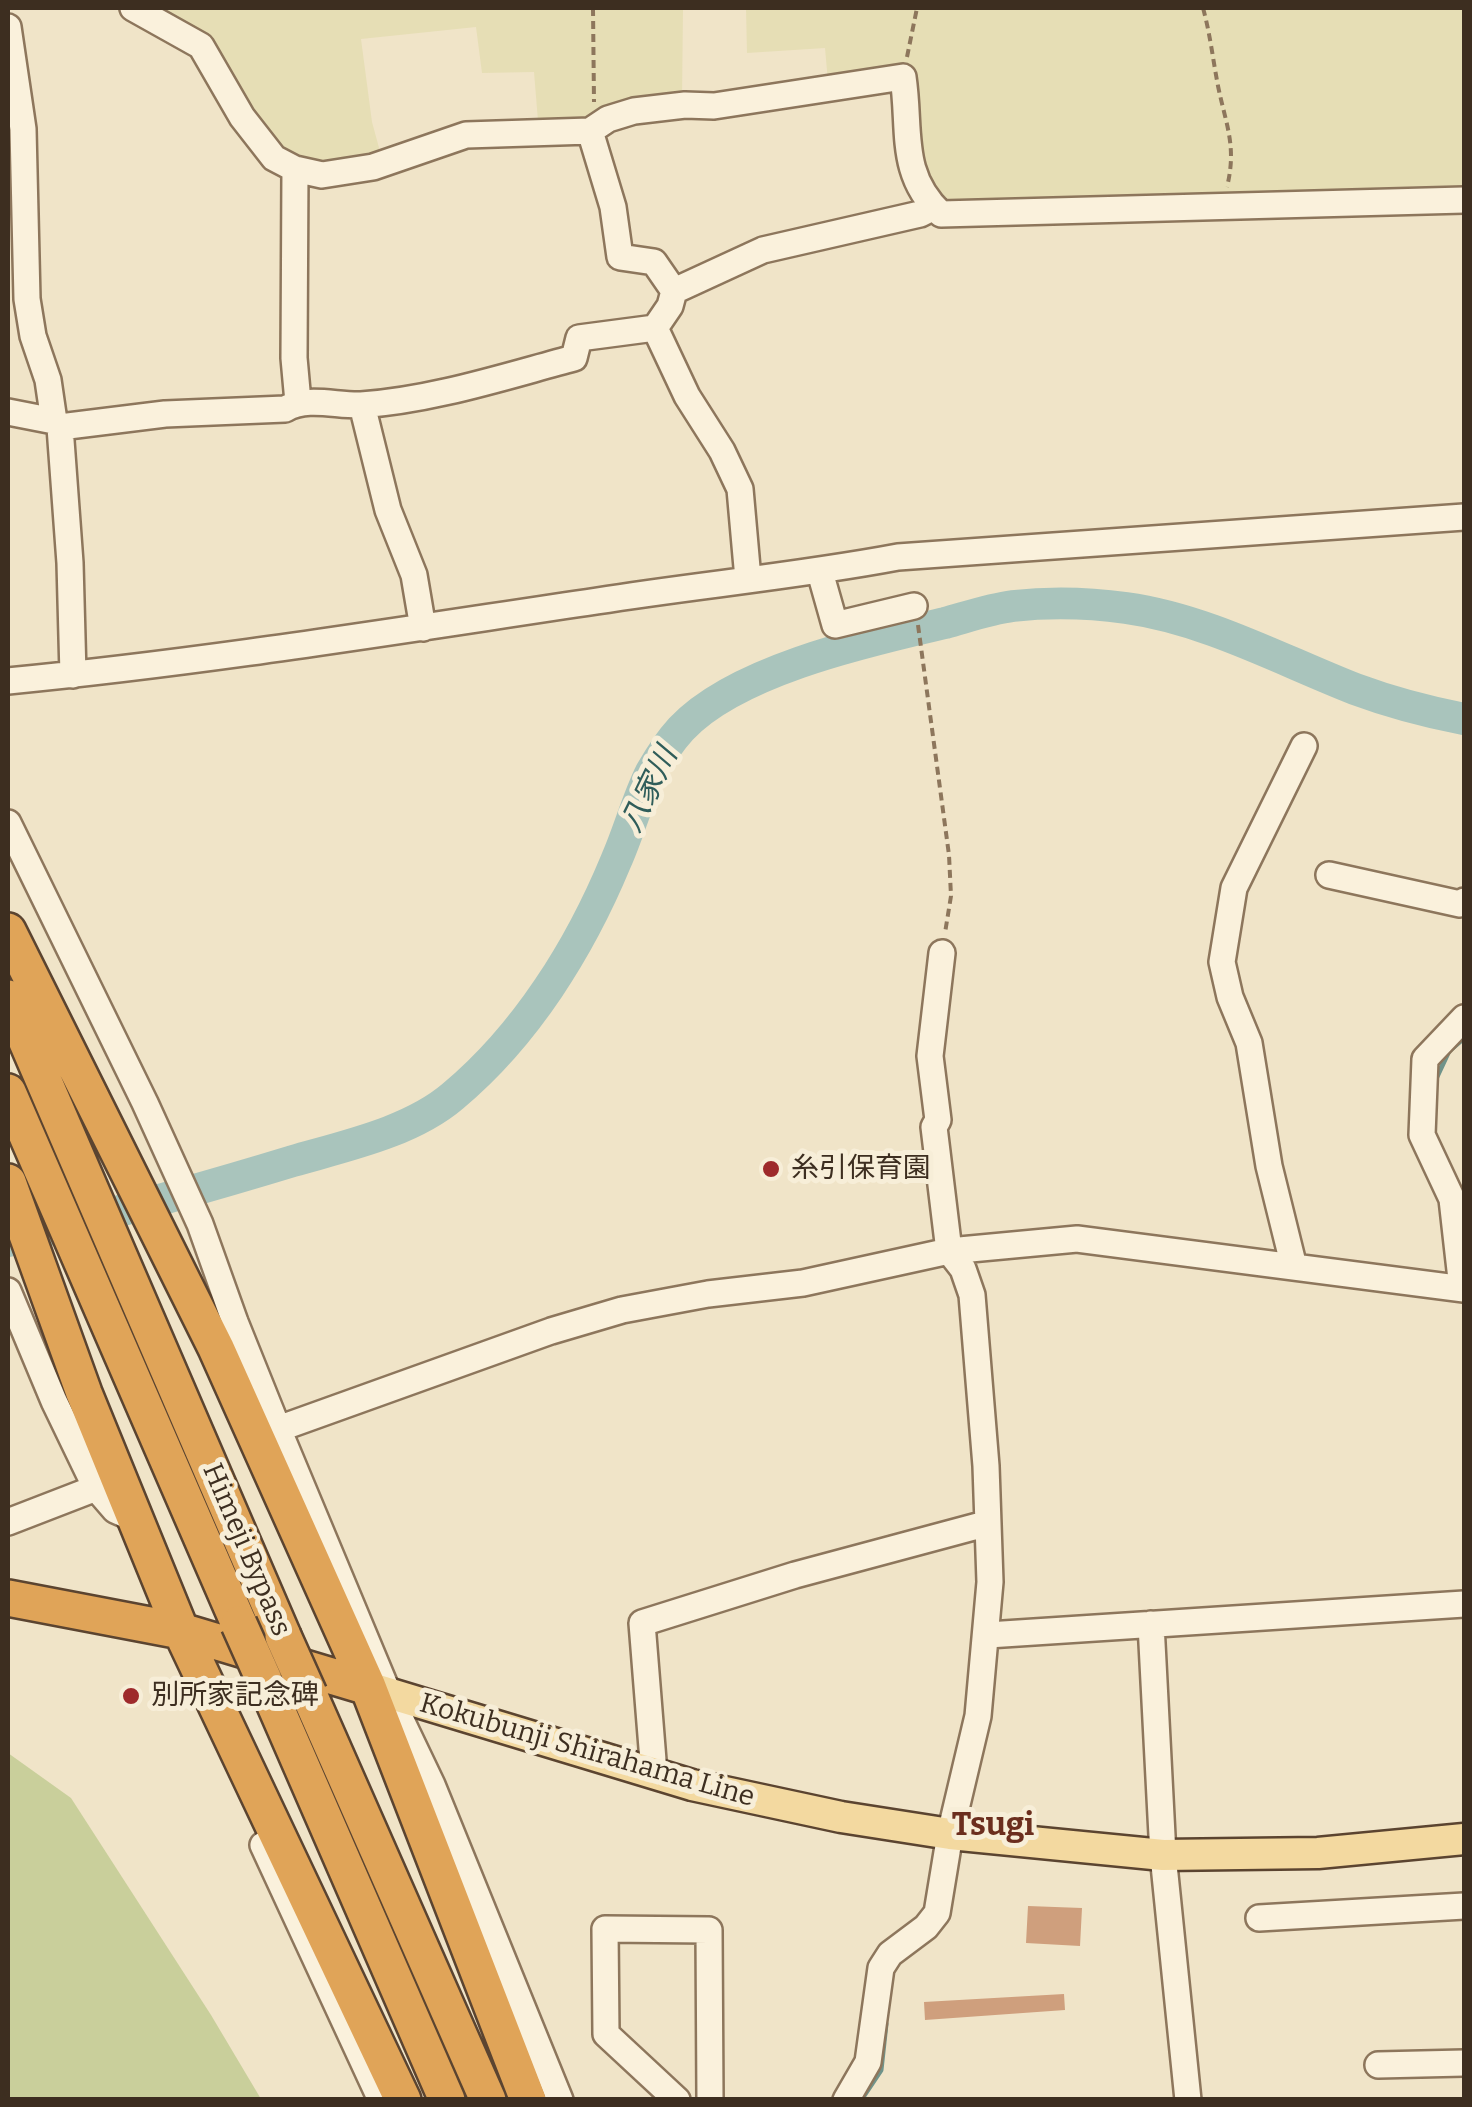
<!DOCTYPE html>
<html>
<head>
<meta charset="utf-8">
<style>
  body { margin:0 }
  #map { position:relative; width:1472px; height:2107px; overflow:hidden; background:#f0e4c8; font-family:Bitter,serif }
  canvas { display:block }
  .frame { position:absolute; inset:0; border:10px solid #3d2e20; pointer-events:none }
</style>
</head>
<body>
<div id="map">
<canvas width="1472" height="2107"></canvas>
<div class="frame"></div>
</div>
<script>
const g = document.querySelector('canvas').getContext('2d');
g.lineJoin = 'round';
function fill(path, color) { g.fillStyle = color; g.fill(path, 'evenodd'); }
function trace(path, color, width, dash) { g.strokeStyle = color; g.lineWidth = width; g.lineCap = dash ? 'butt' : 'round'; g.setLineDash(dash || []); g.stroke(path); }
function label(font, color, halo, rows, align = 'center') {
  g.font = font + ' Bitter,"Noto Sans JP",serif'; g.lineWidth = 10; g.setLineDash([]); g.textBaseline = 'middle'; g.strokeStyle = halo; g.fillStyle = color; for (const [text, x, y, turn = 0] of rows) {
    g.save(); g.translate(x, y); g.rotate((+turn || 0) * Math.PI / 180); g.textAlign = isNaN(turn) ? turn : align; if (halo) g.strokeText(text, 0, 0); g.fillText(text, 0, 0); g.restore();
  }
}
const farmland = new Path2D(`
  M153,8h530l-1,92 -96,24 -48,-3 -4,-49 -52,1 -6,-46 -115,12 11,83 9,33 -38,7 -48,-4 -24,-13z
  M746,8h718v178l-518,20 -27,-26 -11,-116 -80,18 -3,-34 -78,5z`);
const green = new Path2D(`
  M8,1753l63,45 140,217 50,84h-253z`);
const stream = new Path2D(`
  M1435,1081l14,-30 15,-13
  M861,2100l20,-30 5,-46`);
const river = new Path2D(`
  M8,1241c95,-25 190,-51 285,-80 52,-15 118,-29 160,-65 73,-61 127,-148 163,-235 13,-29 21,-61 35,-89 8,-14 19,-31 30,-43 55,-59 187,-88 264,-106 22,-6 45,-14 68,-17 36,-4 77,-3 113,2 80,11 155,52 229,81 35,13 73,23 109,30`);
const building = new Path2D(`
  M1028,1906l54,2 -2,38 -54,-3z
  M1064,1994l1,16 -140,10 -1,-18z`);
const path = new Path2D(`
  M593,8l1,94
  M1203,8c7,25 10,52 15,78 8,39 19,60 9,101
  M907,57l10,-49
  M918,625l31,230 2,41 -6,37`);
const minor = new Path2D(`
  M133,8l68,38 41,71 32,41 21,11 27,6 51,-8 93,-32 124,-4 18,-12 26,-8 51,-6 29,1 189,-29c8,53 -5,96 38,137l523,-14
  M8,27l15,102 4,170 6,37 15,44 6,41
  M590,131l23,76 7,50 34,5 20,29 -4,15 -15,22
  M295,169l-1,189 4,44
  M674,291l89,-41 157,-36 14,-7
  M655,328l32,68 35,55 18,38 8,90
  M362,405l26,105 26,65 9,53
  M8,412l46,9 6,6 105,-13 120,-5c23,-13 51,-3 76,-4 72,-5 145,-29 213,-47l5,-20 76,-10
  M60,427l10,136 3,112
  M820,572l15,53 79,-19
  M8,681c197,-19 393,-51 589,-80 100,-16 201,-25 301,-44l566,-40
  M8,823l137,280 55,121 35,98 43,107 111,266 43,90 128,315
  M1329,875l131,29 4,-3
  M1294,1267l-25,-101 -20,-123 -19,-46 -8,-35 12,-74 70,-142
  M1462,1288l-10,-89 -30,-64 3,-76 39,-41
  M8,1291l46,110 42,87 19,22 18,8
  M278,1429l273,-98 71,-21 86,-16 95,-11 146,-32 128,-12 387,50
  M8,1522l88,-34
  M1151,1624l12,231 25,245
  M988,1635l476,-31
  M654,1773l-12,-150 153,-48 190,-51
  M263,1845l118,255
  M1259,1918l205,-12
  M1378,2065l86,-2
  M677,2100l-71,-66 -1,-105 104,1 1,170
  M846,2100l22,-38 13,-94 9,-14 36,-27 11,-14 13,-79 28,-118 12,-134 -4,-116 -14,-171 -9,-26 -14,-18 -15,-124 4,-7 -8,-64 12,-103`);
const major = new Path2D(`
  M368,1687l324,98 149,32 109,17 213,21 155,-2 146,-14`);
const highway = new Path2D(`
  M8,931l208,417 152,339 160,413
  M8,998l275,638
  M8,1092l231,532
  M8,1182l76,211 97,238 222,469
  M8,1598l173,33 187,56
  M264,1680l183,420
  M309,1694l179,406`);
const highwayBridge = new Path2D(`
  M239,1624l25,56
  M283,1636l26,58`);
const markers = [
  [771,1169,10,"#9e2a2b"],
  [131,1696,10,"#9e2a2b"]
];
const poiNames = [
  ["糸引保育園",791,1169],
  ["別所家記念碑",151,1696]
];
const streetNames = [
  ["Himeji Bypass",246,1550,67],
  ["Kokubunji Shirahama Line",587,1751,16]
];
const waterNames = [
  ["八家川",650,790,-64]
];
const quarterNames = [
  ["Tsugi",993,1826]
];
fill(farmland, '#e6deb5');
fill(green, '#c9cf9b');
trace(stream, '#6f938a', 5);
trace(river, '#a9c4bc', 32);
fill(building, '#cf9f7d');
trace(minor, '#8d765c', 30);
trace(major, '#5b4430', 35);
trace(highway, '#5b4430', 40);
trace(path, '#8d765c', 4, [8, 5]);
trace(minor, '#faf1dc', 25);
trace(major, '#f3d9a0', 30);
trace(highway, '#e0a458', 35);
trace(highwayBridge, '#5b4430', 40, []);
trace(highwayBridge, '#e0a458', 35);
for (const [x, y, r, color] of markers) { const dot = new Path2D(); dot.arc(x, y, r, 0, 2 * Math.PI); g.fillStyle = color; g.fill(dot); trace(dot, '#f7eed8', 4); }
label('28px', '#3d2e20', '#f7eed8', poiNames, 'left');
label('28px', '#3d2e20', '#f7eed8', streetNames);
label('italic 30px', '#2f5d5a', '#f7eed8', waterNames);
label('bold 32px', '#6b2e1e', '#f7eed8', quarterNames);
</script>
</body>
</html>
